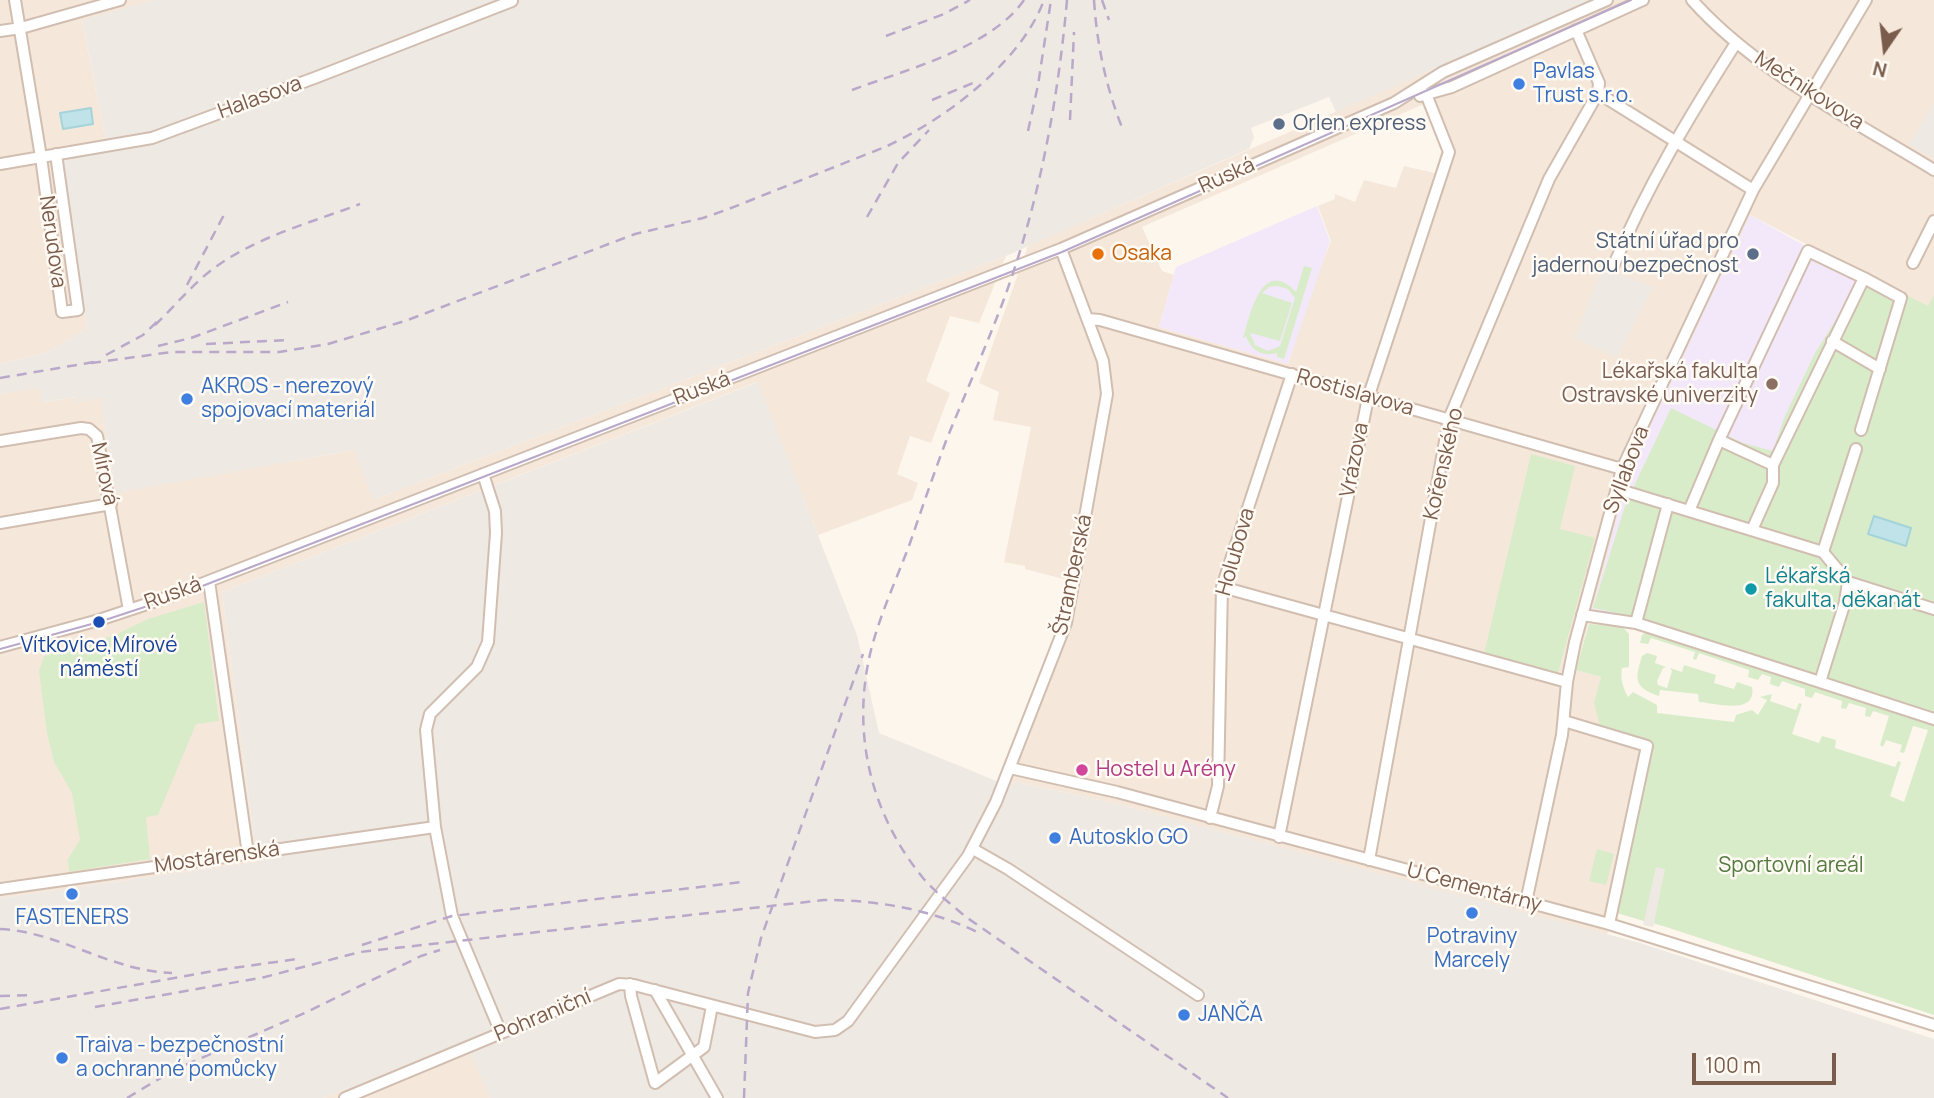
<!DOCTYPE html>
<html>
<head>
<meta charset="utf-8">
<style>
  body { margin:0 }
  #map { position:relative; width:1934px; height:1098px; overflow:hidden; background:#fdf6ec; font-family:Manrope,sans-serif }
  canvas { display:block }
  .north { position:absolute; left:1850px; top:14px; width:70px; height:70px; -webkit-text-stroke:5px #fffaf3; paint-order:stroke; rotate:194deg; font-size:19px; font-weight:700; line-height:28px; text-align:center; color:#7a5c4d }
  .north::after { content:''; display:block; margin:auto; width:24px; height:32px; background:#7a5c4d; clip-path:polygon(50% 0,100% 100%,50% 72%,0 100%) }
  .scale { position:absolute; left:1692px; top:1053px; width:144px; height:32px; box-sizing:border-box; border:4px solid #7a5c4d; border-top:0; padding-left:9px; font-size:21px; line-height:24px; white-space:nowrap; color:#7a5c4d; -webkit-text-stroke:5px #fffaf3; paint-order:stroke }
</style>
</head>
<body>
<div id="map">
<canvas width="1934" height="1098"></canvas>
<div class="north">N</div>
<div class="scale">100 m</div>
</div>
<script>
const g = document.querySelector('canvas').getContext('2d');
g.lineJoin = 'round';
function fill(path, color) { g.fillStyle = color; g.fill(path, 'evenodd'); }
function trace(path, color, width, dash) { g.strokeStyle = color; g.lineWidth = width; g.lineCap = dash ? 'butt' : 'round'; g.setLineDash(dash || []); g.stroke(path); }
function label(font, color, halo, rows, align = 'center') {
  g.font = font + ' Manrope,sans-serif'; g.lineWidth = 5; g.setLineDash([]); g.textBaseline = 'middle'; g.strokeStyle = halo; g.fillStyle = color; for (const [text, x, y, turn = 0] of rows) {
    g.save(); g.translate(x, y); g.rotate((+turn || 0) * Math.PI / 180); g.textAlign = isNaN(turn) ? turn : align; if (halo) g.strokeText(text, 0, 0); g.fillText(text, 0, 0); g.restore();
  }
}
const residential = new Path2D(`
  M0,0h154l-72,21 26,130 -48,8 27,170 -42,24 -45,11z
  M1592,0h342v105l-24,40 24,14v136l-6,12 -178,-92 -159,400 -15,55 25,7 -5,27 57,39 -46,192 -489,-131 -98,-21 -21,-1 58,-145 10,-57 -42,-11v-3l-21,-4 27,-135 -38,-7 6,-28 -20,-9 49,-137zM1424,104l19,41 -8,28 -31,-7 -8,22 -32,-8 -9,22 -20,-8v5l-17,7 13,35 -19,47 -24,76 -129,-37 15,-52 -12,-4 -20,-44z
  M1006,256l-27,67 -29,-7 -24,65 24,12 -19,50 -21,-7 -13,38 21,9 -6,17 -94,35 -61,-153 -535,210 35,270 -257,36v-504l40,-7 4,15 33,-5 1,5 22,-5 16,95 239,-42 18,50z
  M466,1041l24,57h-166l61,-25z`);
const industrial = new Path2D(`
  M154,0h1438l-256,112 -7,-15 -78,31 3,9 -5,12 -243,107 -633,244 -19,-50 -238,43 -16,-95 -23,4 -1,-5 -33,5 -3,-14 -40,6v-30l45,-11 42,-24 -27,-170 48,-8 -26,-131z
  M1933,104l1,1v54l-25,-14z
  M1602,268l51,19 -36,71 -42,-20z
  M758,382l99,253 22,98 120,49 21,1 98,21 522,139 294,96v59h-1444l-25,-57 -141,57h-324v-200l257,-36 -35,-270z
  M1629,854l52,12 -18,60 -9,-2 -1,3 -10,-2 1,-4 -27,-8z`);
const education = new Path2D(`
  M1317,206l13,35 -42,123 -129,-37 17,-60z
  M1750,215l150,84 34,420 -343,-104 39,-146z`);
const green = new Path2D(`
  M1304,266l8,2 -28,91 -7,-2v-4c-14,4 -26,-2 -31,-17l-3,2c7,-24 19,-82 53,-46zM1277,286l11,3 7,9 -15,48 -12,5 -13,-6 -5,-12 30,8 12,-38 -30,-10 7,-6z
  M1865,274l63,32 6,-11v720l-280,-92 11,-54 -9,-2 -12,54 -27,-8 34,-170 -51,-18 -6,-22 7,-26 -25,-7 13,-46 33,2 7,8v33l-7,1c-2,10 1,20 6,29l5,-5 24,13v8l77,9 2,-7 16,-5 6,5 9,-15 -7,-3 12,-3 -2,7 26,9 3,-7 3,1 -10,30 27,9 3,-7 14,4 -1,8 60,19 3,-6 3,1 -11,34 14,6 24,-72 -15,-4 -9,27 -4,-1 2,-7 -16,-5 -3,7 -3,-2 9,-29 -16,-5 -3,6 -5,-1 1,-8 -17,-5 -3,6 -5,-1 1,-7 -27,-9 -3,6 -7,-2v-7l-23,-8 -3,6 -9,-3 1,-7 -9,-3 -4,6 -10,-3 1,-7 -50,-17 -3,7 -3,-1 2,-7 -44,-14 -3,6 -8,-1 2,-8 8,-5 1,-10 -58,-12 33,-105 45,-95 72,35 30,8 11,-33 31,-65z
  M1531,454l44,12 -15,63 35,9 -37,135 -74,-19z
  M204,602l15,119 -23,3 -38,91 -12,2 4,42 -81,13 -1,-13 12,-19 -8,-47 -18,-31 -7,-29 -8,-62 5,-15 71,-21 33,-16z
  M1647,653l10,3 -2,7 11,4 -3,1 -6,13 1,4 9,3 5,-17 -2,-3 12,4 2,-7 32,10 -2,8 20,6 3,-7 15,5c5,29 -37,16 -53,15l-1,-8 -38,-4 -1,6c-26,-9 -24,-17 -17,-40z
  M1597,849l17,5 -8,31 -17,-4z`);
const water = new Path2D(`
  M91,108l2,16 -30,5 -3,-16z
  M1874,516l37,12 -5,18 -38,-12z`);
const minor = new Path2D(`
  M15,0l26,157 21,155 16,-2 -22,-156
  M1692,0c62,70 162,121 242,170
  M1576,30l23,53 -1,10 155,97
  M0,31l21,-3 99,-28
  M1420,96l32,-9 191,-87
  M0,164l152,-26 165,-61 195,-76
  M1913,263l21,-42
  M1613,267c33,-79 77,-152 123,-224
  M1088,319l12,1 522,149
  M1832,341l48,28
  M1719,440l54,25
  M0,441l81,-13 8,1 8,7 32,174
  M1617,489l206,63 25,30 86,27
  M1689,511l30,-71 89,-189 56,27
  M0,523l111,-19
  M1752,530l21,-47v-18l91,-187 37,20 -40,132
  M1823,552l33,-103
  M209,581l39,273
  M1848,582l-3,20 -25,80 114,37
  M1222,587l345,95
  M1582,615l54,8 184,59
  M1636,623l32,-119
  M0,647l99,-27 69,-23 893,-348 333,-146 49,-31 164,-72
  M1564,721l83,25 -38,178
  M1010,768l107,24 492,132 325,101
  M1210,818l8,-32 4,-199 70,-213
  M435,827l-9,-97 4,-16 47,-47 11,-25 8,-109 -1,-22 -12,-37
  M1279,837l89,-439 81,-246 -23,-58
  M973,849l35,20 190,126
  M1369,860l80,-441 100,-240 49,-86
  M0,889l435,-62 17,89 49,117
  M1526,902l36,-167 5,-53 8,-40 47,-173 131,-279 113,-190
  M630,984l1,12 24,87 49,-36 8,-41
  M655,990l62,108
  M345,1098l274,-114 15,1 181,47 20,-2 13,-9 120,-165 28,-54 70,-179 41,-229 -4,-33 -42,-112`);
const tram = new Path2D(`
  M0,649l99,-27 70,-23 893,-347 569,-252`);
const rail = new Path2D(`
  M1067,0c-9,101 -28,203 -63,299 -18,48 -39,95 -58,142 -13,35 -25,70 -37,105 -13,34 -29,69 -38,104 -20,82 -1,163 52,228 13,15 29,27 43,39l262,181
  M1094,0c3,46 12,87 29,130
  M1102,0l7,20
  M886,36l58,-22 26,-14
  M852,90c53,-20 139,-42 172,-90
  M932,100l41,-17
  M1070,120l4,-88
  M1028,131l10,-46 13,-85
  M867,217l31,-54 31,-33
  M187,285l39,-74
  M155,325c20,-19 39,-43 62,-59 42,-30 96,-44 143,-62
  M206,344l81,-4
  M158,346l33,-8 97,-36
  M106,355l37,-20 18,-17
  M91,363l81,-11h107l49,-8 77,-23 230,-87 68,-16 23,-8 159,-63c59,-27 136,-84 159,-147
  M0,378l100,-17
  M0,929c61,3 110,42 172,44
  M362,945l90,-29 290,-34
  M0,996l31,-1
  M95,1007l170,-30 95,-25 464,-52c52,0 106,9 153,32
  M0,1009l219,-39 78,-11
  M127,1098l47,-28 133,-58 114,-56 19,-6
  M744,1098l4,-105 13,-55 102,-284`);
const markers = [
  [1519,84,7,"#3f7fe0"],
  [1279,124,7,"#5c6f8a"],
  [1098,254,7,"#e8710a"],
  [1753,254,7,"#5c6f8a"],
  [1772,384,7,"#8d6e63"],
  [187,399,7,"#3f7fe0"],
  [1751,589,7,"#0f9aa8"],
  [99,622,7,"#1a4fb4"],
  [1082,770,7,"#d1479c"],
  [1055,838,7,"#3f7fe0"],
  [72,894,7,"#3f7fe0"],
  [1472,913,7,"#3f7fe0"],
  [1184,1015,7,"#3f7fe0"],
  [62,1058,7,"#3f7fe0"]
];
const shopNames = [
  ["Pavlas",1533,72],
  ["Trust s.r.o.",1533,96],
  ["AKROS - nerezový",201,387],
  ["spojovací materiál",201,411],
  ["Autosklo GO",1069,838],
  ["FASTENERS",72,918,"center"],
  ["Potraviny",1472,937,"center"],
  ["Marcely",1472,961,"center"],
  ["JANČA",1198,1015],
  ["Traiva - bezpečnostní",76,1046],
  ["a ochranné pomůcky",76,1070]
];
const streetNames = [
  ["Mečnikovova",1809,91,33],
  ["Halasova",260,98,-20],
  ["Ruská",1227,176,-24],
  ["Nerudova",52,242,82],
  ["Ruská",702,389,-21],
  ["Rostislavova",1355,393,16],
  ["Vrázova",1355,460,-79],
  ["Kořenského",1444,464,-77],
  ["Syllabova",1627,470,-69],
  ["Mírová",104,474,78],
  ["Holubova",1236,552,-74],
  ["Štramberská",1073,575,-78],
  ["Ruská",173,594,-20],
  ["Mostárenská",217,858,-8],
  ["U Cementárny",1474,888,15],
  ["Pohraniční",543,1016,-23]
];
const serviceNames = [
  ["Orlen express",1293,124],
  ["Státní úřad pro",1739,242,"right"],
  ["jadernou bezpečnost",1739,266,"right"]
];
const foodNames = [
  ["Osaka",1112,254]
];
const educationNames = [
  ["Lékařská fakulta",1758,372],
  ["Ostravské univerzity",1758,396]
];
const cultureNames = [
  ["Lékařská",1765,577],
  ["fakulta, děkanát",1765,601]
];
const transitNames = [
  ["Vítkovice,Mírové",99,646],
  ["náměstí",99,670]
];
const hotelNames = [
  ["Hostel u Arény",1096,770]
];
const parkNames = [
  ["Sportovní areál",1791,866]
];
fill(residential, '#f5e8da');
fill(industrial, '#efe9e4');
fill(education, '#f3e8fa');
fill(green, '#d8ecc9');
fill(water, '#bfe3e8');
trace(water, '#a5d3da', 2);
trace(minor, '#d1beb0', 14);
trace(minor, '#fff', 10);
trace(tram, '#b9a8c9', 2);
trace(rail, '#b9a8c9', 2.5, [10, 7]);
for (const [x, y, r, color] of markers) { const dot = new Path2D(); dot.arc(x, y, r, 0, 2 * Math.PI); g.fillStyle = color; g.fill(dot); trace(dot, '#fffaf3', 2.5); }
label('21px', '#366cbe', '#fffaf3', shopNames, 'left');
label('21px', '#7a5c4d', '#fffaf3', streetNames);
label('21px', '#4e5e75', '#fffaf3', serviceNames, 'left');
label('21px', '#c56008', '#fffaf3', foodNames, 'left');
label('21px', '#785e54', '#fffaf3', educationNames, 'right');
label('21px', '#0d838f', '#fffaf3', cultureNames, 'left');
label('21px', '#164399', '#fffaf3', transitNames);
label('21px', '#b23c85', '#fffaf3', hotelNames, 'left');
label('21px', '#537a41', '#fffaf3', parkNames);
</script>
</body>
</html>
